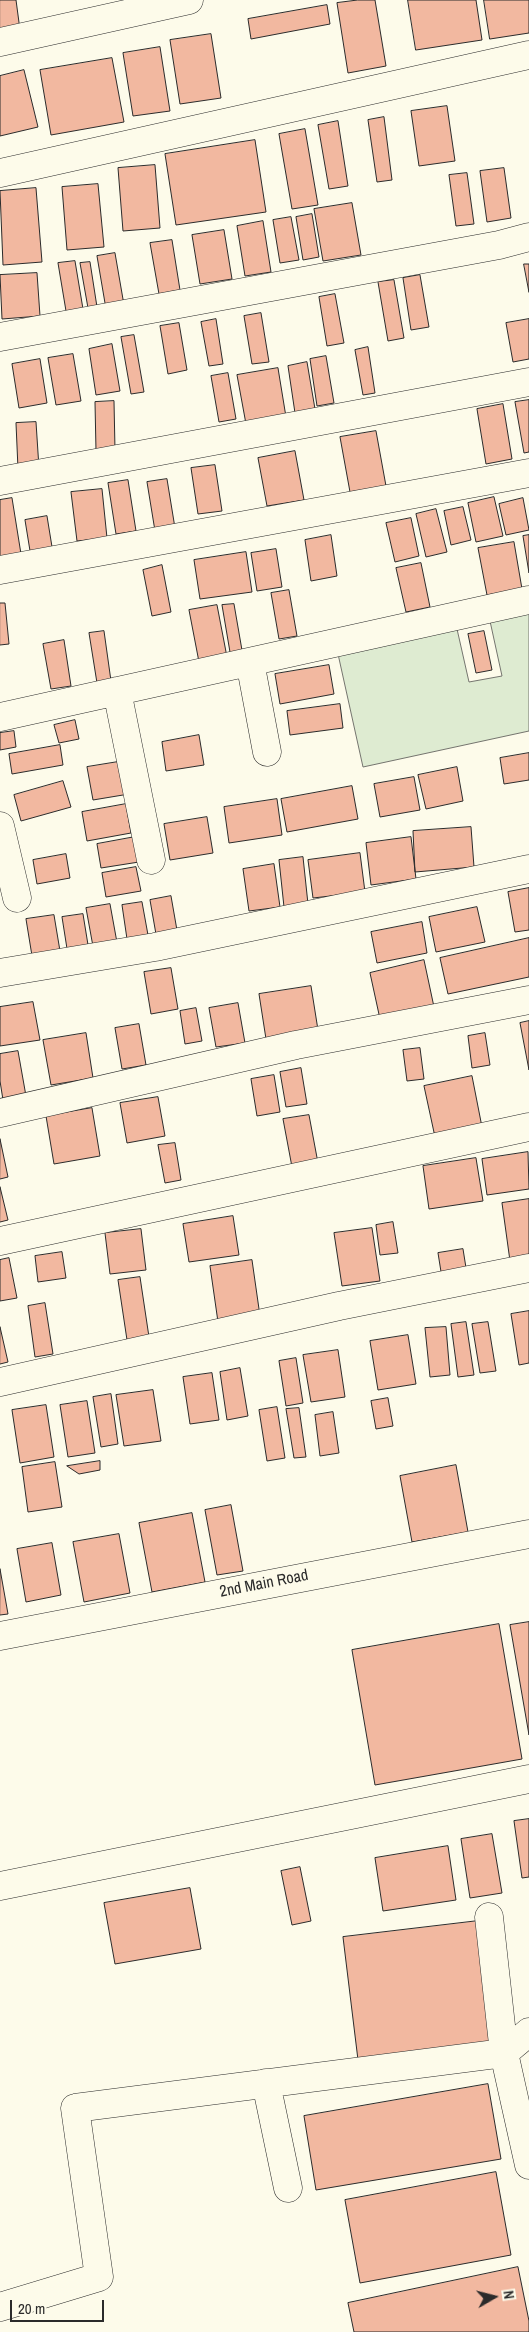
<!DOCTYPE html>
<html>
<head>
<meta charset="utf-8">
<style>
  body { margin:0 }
  #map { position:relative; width:529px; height:2332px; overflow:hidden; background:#fdfbea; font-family:"Archivo Narrow",sans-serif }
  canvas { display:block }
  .north { position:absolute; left:469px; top:2272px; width:50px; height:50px; -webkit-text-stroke:4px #fdfbea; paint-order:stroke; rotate:82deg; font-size:14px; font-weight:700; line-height:20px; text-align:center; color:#2b2b2b }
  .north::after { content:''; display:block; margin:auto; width:18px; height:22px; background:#2b2b2b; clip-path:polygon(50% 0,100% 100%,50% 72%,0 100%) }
  .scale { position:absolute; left:10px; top:2300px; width:94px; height:22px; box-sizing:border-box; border:2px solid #2b2b2b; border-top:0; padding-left:6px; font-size:15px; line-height:18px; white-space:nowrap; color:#2b2b2b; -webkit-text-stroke:4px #fdfbea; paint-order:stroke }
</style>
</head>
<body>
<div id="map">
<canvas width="529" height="2332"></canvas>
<div class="north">N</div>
<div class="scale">20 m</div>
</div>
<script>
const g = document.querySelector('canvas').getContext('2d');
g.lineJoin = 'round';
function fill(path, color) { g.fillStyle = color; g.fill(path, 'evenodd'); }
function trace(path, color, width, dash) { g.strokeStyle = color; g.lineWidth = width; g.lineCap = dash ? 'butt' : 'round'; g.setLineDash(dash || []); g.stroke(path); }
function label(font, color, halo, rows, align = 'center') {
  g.font = font + ' "Archivo Narrow",sans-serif'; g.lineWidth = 4; g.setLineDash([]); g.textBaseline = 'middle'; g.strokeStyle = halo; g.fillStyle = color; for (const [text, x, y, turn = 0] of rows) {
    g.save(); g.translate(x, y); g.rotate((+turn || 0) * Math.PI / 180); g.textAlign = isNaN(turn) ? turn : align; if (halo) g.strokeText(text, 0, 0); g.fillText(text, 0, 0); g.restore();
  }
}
const green = new Path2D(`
  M529,613v118l-166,36 -25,-113 119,-25 12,53 33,-6 -12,-55z`);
const building = new Path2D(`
  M0,0h16l4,30 -20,4z
  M358,0h17l11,66 -38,7 -11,-70z
  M408,0h68l6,40 -66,10z
  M484,0h45v33l-39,6z
  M327,5l3,19 -79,15 -3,-20z
  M211,34l10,64 -41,6 -10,-64z
  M160,47l10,64 -37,5 -10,-63z
  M112,58l12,64 -73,13 -11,-65z
  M24,70l14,57 -38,9v-60z
  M447,106l8,55 -36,5 -8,-55z
  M384,117l8,63 -15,2 -9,-62z
  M338,121l10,65 -19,3 -11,-64z
  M305,129l13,76 -26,4 -13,-75z
  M255,140l11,72 -90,13 -11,-71z
  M155,165l5,63 -37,3 -5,-63z
  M504,168l7,50 -24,4 -7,-51z
  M467,173l7,51 -18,2 -7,-51z
  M98,184l6,63 -37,3 -5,-63z
  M36,188l6,74 -39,3 -3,-74z
  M352,203l9,52 -38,6 -9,-52z
  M312,214l7,43 -16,3 -7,-43z
  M291,217l8,43 -19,3 -7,-43z
  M263,221l8,51 -26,4 -8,-50z
  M224,230l8,49 -32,5 -8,-49z
  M172,240l8,50 -21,4 -9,-51z
  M115,253l9,52 -18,4 -9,-53z
  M75,261l8,48 -17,2 -8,-48z
  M90,262l7,45 -9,1 -8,-45z
  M524,264h5v28z
  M37,273l3,43 -38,3 -2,-44z
  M420,275l9,52 -18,3 -8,-52z
  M394,280l10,58 -16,3 -10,-59z
  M335,294l9,49 -17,3 -8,-49z
  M261,313l8,49 -17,2 -8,-48z
  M216,319l7,45 -14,2 -8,-44z
  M529,319v40l-16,3 -7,-39z
  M179,323l8,47 -19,4 -8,-48z
  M134,335l10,57 -13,2 -10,-57z
  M112,344l8,47 -24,4 -7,-46z
  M368,347l7,46 -12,2 -8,-45z
  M73,354l8,47 -25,4 -8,-47z
  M326,356l8,47 -17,3 -7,-47z
  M40,359l7,44 -28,5 -7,-44z
  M307,362l8,47 -20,4 -7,-47z
  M278,368l8,49 -40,7 -9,-49z
  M228,373l8,46 -17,3 -8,-46z
  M529,400v52l-5,1 -9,-51z
  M114,401l1,49 -19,1 -1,-49z
  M503,404l9,55 -26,5 -9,-55z
  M36,422l3,46 -21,1 -2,-46z
  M376,431l10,55 -36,6 -10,-55z
  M295,451l9,49 -37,6 -9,-48z
  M215,465l7,46 -24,3 -7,-46z
  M167,479l8,49 -20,3 -8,-49z
  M128,480l8,51 -20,3 -8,-51z
  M102,489l5,49 -30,3 -6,-49z
  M494,497l9,39 -27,6 -8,-39z
  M12,498l9,56 -21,4v-58z
  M523,498l6,32 -23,5 -7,-31z
  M463,507l8,33 -20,5 -7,-34z
  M436,509l11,43 -21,5 -10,-43z
  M47,516l6,37 -22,4 -6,-37z
  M411,518l8,38 -24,6 -9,-39z
  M331,535l6,41 -26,5 -6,-41z
  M529,535v38l-6,-37z
  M514,542l8,47 -35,6 -9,-47z
  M276,549l6,38 -25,4 -6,-38z
  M246,552l6,40 -52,7 -6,-39z
  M421,563l9,44 -24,5 -10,-44z
  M162,565l9,47 -19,4 -9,-46z
  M289,590l8,46 -18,3 -8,-46z
  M0,603h5l4,41 -9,1z
  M234,604l9,52 -12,2 -9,-53z
  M217,605l10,52 -28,5 -10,-52z
  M104,631l7,50 -14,2 -8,-50z
  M484,631l8,39 -16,3 -8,-39z
  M64,640l7,46 -20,3 -8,-45z
  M329,665l5,29 -54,10 -5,-30z
  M340,704l3,24 -53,7 -3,-24z
  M75,720l4,19 -20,4 -5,-18z
  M14,731l2,16 -16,3v-17z
  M199,735l5,30 -38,6 -4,-29z
  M60,745l3,20 -51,9 -3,-20z
  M529,753v27l-25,4 -4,-26z
  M124,761l5,33 -36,6 -6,-33z
  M457,767l6,34 -37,8 -8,-34z
  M414,777l6,33 -40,7 -6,-33z
  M63,781l8,26 -50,14 -7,-26z
  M352,786l6,33 -71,13 -6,-33z
  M277,799l5,36 -53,8 -5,-36z
  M126,804l5,29 -44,8 -5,-29z
  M207,817l6,36 -43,7 -6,-36z
  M471,827l3,40 -59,5 -2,-41z
  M135,837l4,25 -38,6 -4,-24z
  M411,837l5,42 -45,6 -5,-42z
  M360,853l5,39 -52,6 -5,-38z
  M66,854l4,24 -33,6 -4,-24z
  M303,857l5,47 -24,3 -5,-47z
  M274,864l6,43 -31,4 -6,-42z
  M136,867l5,24 -35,6 -4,-24z
  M529,888v42l-14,2 -7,-40z
  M171,896l7,40 -21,4 -7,-40z
  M142,902l6,33 -21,4 -5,-34z
  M110,904l8,44 -24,4 -8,-44z
  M477,907l8,35 -49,10 -7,-35z
  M83,914l6,37 -21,4 -6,-38z
  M54,915l7,42 -28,5 -7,-43z
  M422,922l5,31 -50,10 -6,-31z
  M529,938v39l-81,17 -8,-36z
  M424,960l10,47 -54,12 -10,-46z
  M171,968l7,41 -27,5 -7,-42z
  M311,986l7,44 -52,9 -7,-45z
  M33,1002l7,38 -40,6v-39z
  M238,1003l7,40 -29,4 -7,-39z
  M196,1008l6,33 -17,3 -5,-33z
  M529,1021v49l-9,-47z
  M139,1024l7,41 -24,4 -7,-41z
  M86,1033l7,45 -42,7 -8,-45z
  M485,1033l5,32 -18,3 -4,-32z
  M420,1048l4,31 -17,2 -4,-31z
  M18,1051l8,45 -23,4 -3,-19v-27z
  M301,1068l6,36 -21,3 -6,-35z
  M274,1075l6,37 -23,4 -6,-37z
  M472,1076l10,51 -47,10 -11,-51z
  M158,1097l7,39 -38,7 -7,-40z
  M92,1108l8,48 -46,8 -8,-48z
  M309,1115l9,48 -26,4 -9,-48z
  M0,1139l8,38 -8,2z
  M175,1143l6,37 -16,3 -7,-38z
  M528,1152l1,37 -42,6 -5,-36z
  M476,1158l7,43 -54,8 -6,-43z
  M0,1187l8,33 -8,2z
  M529,1199v59l-19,3 -8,-58z
  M233,1216l6,39 -50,7 -6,-38z
  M393,1222l5,31 -18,2 -4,-30z
  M372,1228l8,53 -38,5 -8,-53z
  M141,1229l5,41 -36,4 -5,-41z
  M463,1249l4,25 -25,4 -4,-25z
  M62,1252l4,26 -28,4 -3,-26z
  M9,1258l8,40 -17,3v-41z
  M252,1260l8,56 -42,6 -8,-56z
  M140,1277l9,60 -22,3 -9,-60z
  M45,1303l8,51 -18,3 -7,-51z
  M529,1311v52l-10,2 -8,-51z
  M466,1322l8,53 -16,2 -7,-53z
  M488,1322l8,49 -16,2 -8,-49z
  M0,1327l8,35 -8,2z
  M446,1327l4,48 -20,2 -5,-49z
  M408,1335l8,49 -38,6 -8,-49z
  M338,1350l7,47 -34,5 -8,-47z
  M296,1358l7,45 -17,3 -7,-45z
  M240,1368l8,48 -21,4 -7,-48z
  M212,1373l7,47 -29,4 -7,-47z
  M153,1390l8,51 -37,5 -8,-51z
  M111,1394l7,50 -17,3 -8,-50z
  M388,1398l5,28 -17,3 -5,-28z
  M87,1401l8,52 -27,4 -8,-52z
  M46,1405l8,52 -34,6 -8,-53z
  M277,1407l8,51 -18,3 -8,-51z
  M299,1408l7,49 -12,1 -8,-49z
  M333,1412l6,41 -19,3 -5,-41z
  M100,1461v9l-21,4 -12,-8z
  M55,1462l7,45 -34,5 -6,-45z
  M456,1465l12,67 -56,10 -12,-66z
  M231,1505l12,66 -26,4 -12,-65z
  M192,1513l13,69 -53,10 -13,-69z
  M119,1534l11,59 -46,9 -11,-60z
  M52,1543l9,52 -35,7 -9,-53z
  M0,1569l8,45 -8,1z
  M529,1622v113l-19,-110z
  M499,1624l23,135 -147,26 -23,-135z
  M529,1819v58l-7,1 -8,-57z
  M492,1834l10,59 -32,5 -9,-59z
  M448,1846l8,54 -73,11 -8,-53z
  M300,1867l11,54 -19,4 -11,-54z
  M190,1888l11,61 -86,15 -11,-61z
  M478,1921l15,123 -135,16 -15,-123z
  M488,2084l13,75 -185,31 -12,-74z
  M496,2172l15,83 -151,28 -15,-83z
  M518,2267l11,54v11h-175l-6,-29z`);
const minor = new Path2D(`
  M0,42l189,-42
  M0,173l529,-118
  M0,337l499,-92 30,-8
  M0,481l529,-99
  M0,570l529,-97
  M250,662l17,90
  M117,691l34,169
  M0,717l529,-117
  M0,826l17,72
  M0,973l155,-26 374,-78
  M0,1113l296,-68 233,-45
  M0,1241l529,-114
  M0,1382l339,-76 190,-38
  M0,1636l529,-102
  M0,1886l529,-107
  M489,1917l15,136 25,112
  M266,2083l22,105
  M0,2307l99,-30 -24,-169 429,-55 25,-21`);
const streetNames = [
  ["2nd Main Road",264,1584,-11]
];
fill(green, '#deebd1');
trace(green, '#74746e', 1);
fill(building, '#f2b8a0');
trace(building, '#2b2b2b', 1);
trace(minor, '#2b2b2b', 29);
trace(minor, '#fdfbea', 28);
label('16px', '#2b2b2b', '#fdfbea', streetNames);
</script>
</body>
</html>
